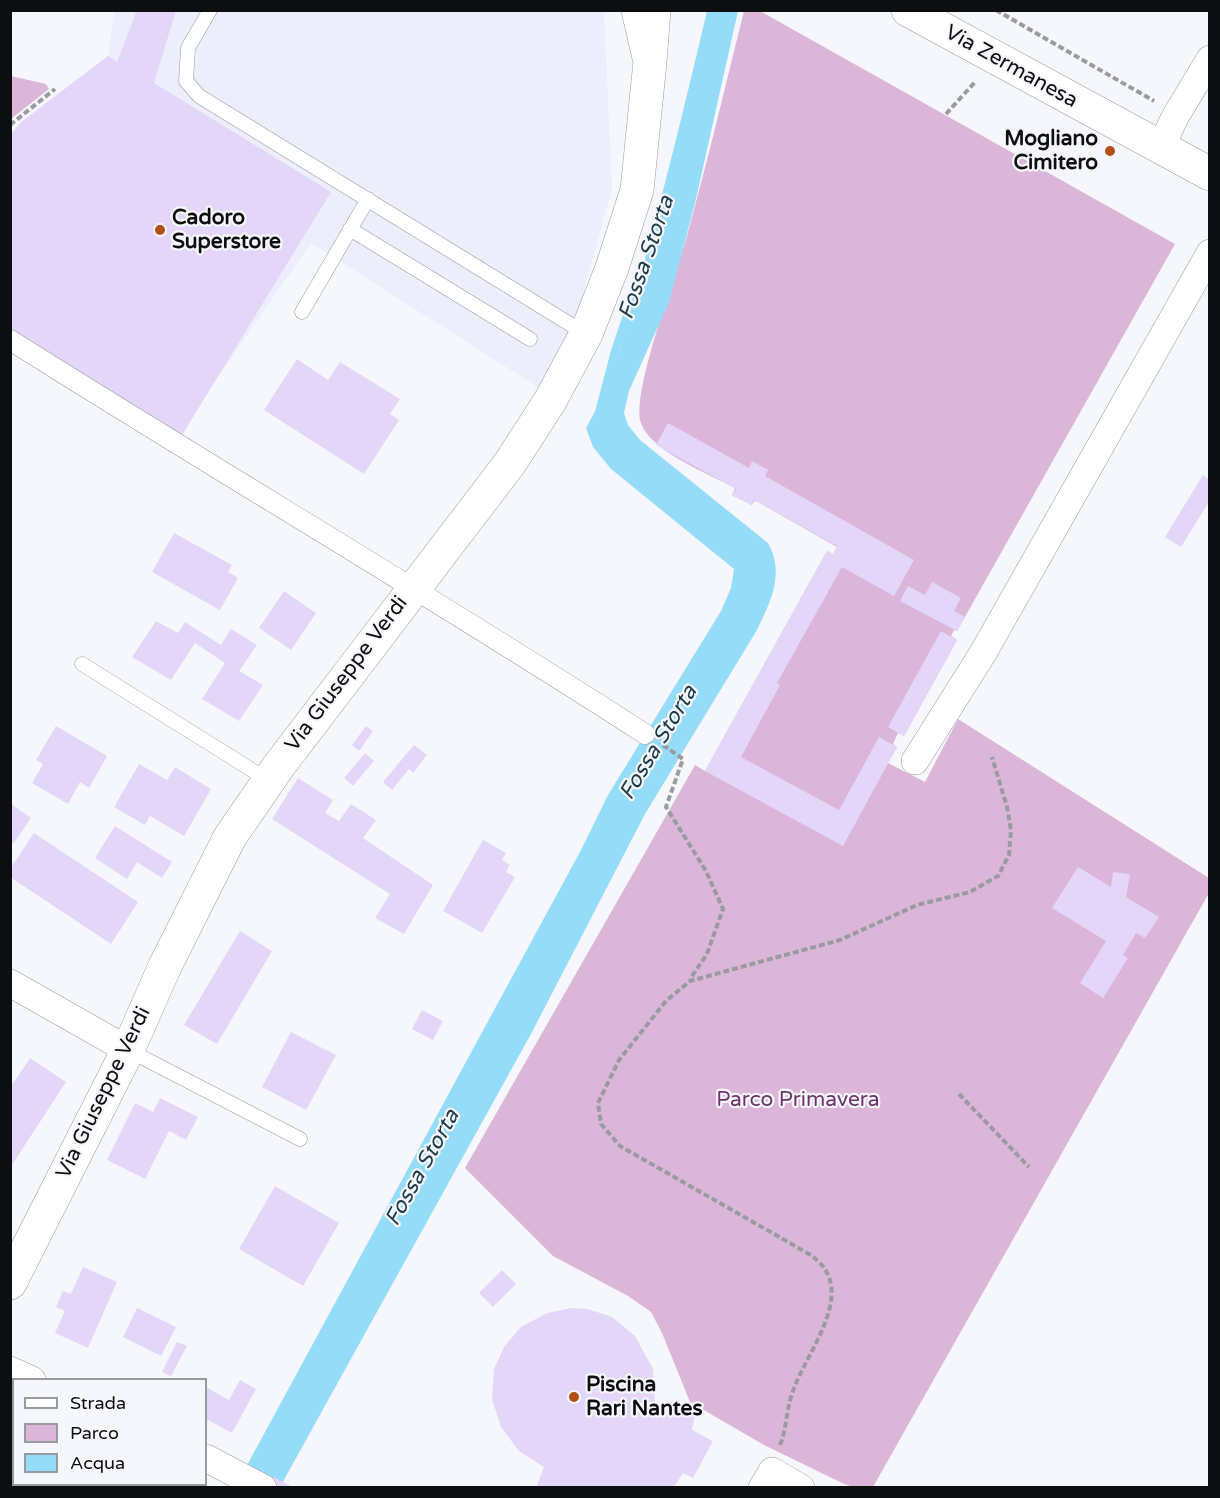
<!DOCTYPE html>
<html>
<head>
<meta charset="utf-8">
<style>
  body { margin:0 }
  #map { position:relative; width:1220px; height:1498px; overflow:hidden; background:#f6f7fc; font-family:"Varela Round",sans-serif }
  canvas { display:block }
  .frame { position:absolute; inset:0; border:12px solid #0d0e0f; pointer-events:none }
  .legend { position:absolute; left:12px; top:1378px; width:195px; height:108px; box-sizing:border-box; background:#f6f7fc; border:2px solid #999a9d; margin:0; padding:8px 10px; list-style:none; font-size:18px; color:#0d0e0f }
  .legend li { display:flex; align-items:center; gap:12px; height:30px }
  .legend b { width:30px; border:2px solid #999a9d }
</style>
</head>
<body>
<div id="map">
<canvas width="1220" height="1498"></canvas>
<div class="frame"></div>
<ul class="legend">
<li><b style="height:8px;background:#fff"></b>Strada</li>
<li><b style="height:16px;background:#dbb6d8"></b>Parco</li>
<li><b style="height:16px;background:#95dcf9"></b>Acqua</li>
</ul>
</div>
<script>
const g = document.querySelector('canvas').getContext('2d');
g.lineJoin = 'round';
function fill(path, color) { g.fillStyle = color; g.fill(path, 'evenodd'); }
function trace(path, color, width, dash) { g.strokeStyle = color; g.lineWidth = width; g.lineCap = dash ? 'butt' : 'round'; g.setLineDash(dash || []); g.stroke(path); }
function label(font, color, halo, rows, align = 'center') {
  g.font = font + ' "Varela Round",sans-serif'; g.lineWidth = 4.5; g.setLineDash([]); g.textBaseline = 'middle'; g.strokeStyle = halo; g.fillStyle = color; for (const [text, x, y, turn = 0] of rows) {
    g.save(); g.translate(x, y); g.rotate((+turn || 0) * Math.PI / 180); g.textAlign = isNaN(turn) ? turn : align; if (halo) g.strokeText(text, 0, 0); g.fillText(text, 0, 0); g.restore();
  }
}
const built = new Path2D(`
  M114,11h490l8,177 -44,161 -24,42 -233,-148 -139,200 -111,-350 47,-37z`);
const green = new Path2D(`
  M744,11h16l415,233 -218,387 -3,-1 -3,6 6,4 -53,96 -6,-3 -5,11 4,3 -9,16 37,19 33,-63 251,159v15l-336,594h-20l-11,-4 -78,-38 -74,-43 -28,-69 -11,-21 -23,-16 -75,-40 -88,-88 230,-403 10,6 122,-220 6,3 4,-7 -79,-45 -4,-1 -2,4 -20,-10 3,-7c-26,-14 -85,-37 -94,-65 -10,-30 35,-147 45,-184 21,-75 39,-152 58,-228z
  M11,76l35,8 3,5 -38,30z`);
const water = new Path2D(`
  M707,11h31l-42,188 -27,103 -40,89 -5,22 4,12 12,15 128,103c17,30 3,58 -11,87l-112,184 -114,220 -251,453 -51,1 17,-21 335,-617 27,-55 113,-184 10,-23 3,-19 -123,-100 -18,-22 -7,-19c29,-50 42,-105 57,-162 23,-84 44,-170 64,-255z`);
const stream = new Path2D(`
  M600,408l15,-57 28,-83`);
const building = new Path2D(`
  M137,10h39l-22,73 177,109 -152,248 -169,-107v-198l11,-13 87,-66 9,6z
  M297,359l31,21 12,-18 60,37 -10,15 9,6 -35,54 -100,-64z
  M668,423l81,45 3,-7 16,9 -3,6 149,84 -20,36 -52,-29 -65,116 3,2 -39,72 98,53 40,-73 18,10 -54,99 -138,-75 122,-220 6,3 4,-8 -79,-44 -4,-2 -2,5 -20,-10 4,-6 -80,-44z
  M1203,475l7,5v20l-29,47 -16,-10z
  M174,533l58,32 -4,7 10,6 -18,32 -68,-38z
  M932,582l29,16 -7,13 11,6 -8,14 -57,-30 8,-15 17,9z
  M284,591l32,22 -25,37 -32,-22z
  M156,621l22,12 7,-11 36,23 10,-16 26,16 -18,26 24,14 -24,36 -37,-22 23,-36 -30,-20 -24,37 -39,-23z
  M941,631l16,9 -53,96 -16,-9z
  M56,726l51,30 -18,32 -9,-6 -12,22 -36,-21 11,-19 -7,-4z
  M366,726l7,5 -14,20 -7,-6z
  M414,745l13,10 -14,18 -4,-4 -17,21 -9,-8z
  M365,753l9,8 -21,25 -9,-8z
  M139,764l28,16 8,-13 36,22 -27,47 -34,-20 -5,9 -31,-18z
  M298,778l35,22 -8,13 14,8 12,-17 25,16 -13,18 70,47 -29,49 -29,-16 15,-24 -118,-75z
  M10,803l21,15 -17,25 -4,-2z
  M115,826l57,36 -10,16 -25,-16 -10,17 -32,-21z
  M34,833l104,69 -27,42 -101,-67v-8z
  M483,840l23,13 -4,7 8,5 -4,7 9,5 -33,56 -39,-22z
  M1078,867l33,20 2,-15 17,2 -4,23 33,20 -14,21 -9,-5 -13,22 5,3 -25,40 -23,-15 26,-42 -54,-33z
  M240,931l32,20 -55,93 -33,-19z
  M422,1010l21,11 -10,19 -21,-11z
  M291,1032l45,23 -30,55 -44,-23z
  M30,1058l36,24 -56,86v-80z
  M160,1098l38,19 -12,23 -17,-9 -24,48 -38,-19 28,-57 18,9z
  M275,1186l64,37 -36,63 -64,-37z
  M83,1267l34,15 -29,66 -33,-15 10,-22 -9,-4 7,-16 8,3z
  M502,1270l14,14 -23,23 -14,-14z
  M137,1308l39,19 -15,29 -38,-19z
  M572,1308l16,1 24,8 23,19 18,33 2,34 41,7 -4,20 21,11 -20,37 -10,-5 -10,15h-137l8,-21 -25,-16 -18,-24 -9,-28 2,-30 10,-22 17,-20 26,-14z
  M177,1342l10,4 -16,30 -9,-4z
  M240,1380l16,9 -24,44 -24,-13 -2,4v-37l23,13z
  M10,1404l4,2v65l-4,-2z
  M274,1477l20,11 -26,-1z
  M35,1484h103l4,4h-103z`);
const path = new Path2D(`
  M996,10l158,91
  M946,114l30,-33
  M10,125l45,-36
  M663,745l20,14 -17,48 40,64 17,38 -16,45 -17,25
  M959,1094l70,73
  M780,1445c7,-17 6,-36 13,-54 14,-41 69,-103 16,-137l-189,-108 -19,-22 -3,-21 21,-43 47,-59 24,-20 150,-41 77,-35 53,-13 28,-16 11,-21 2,-25 -4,-23 -15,-50`);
const service = new Path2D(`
  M210,10l-22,38 -2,33 13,15 387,238
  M350,229l180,110
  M302,312l66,-113
  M82,664l186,116
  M128,1050l172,89`);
const pedestrian = new Path2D(`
  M10,340c211,133 426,259 635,394`);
const minor = new Path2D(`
  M1160,149l15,-32 35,-58
  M915,761l68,-108 227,-400
  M10,983l118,67
  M10,1370l22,10
  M206,1458l57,30
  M762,1488l10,-17 29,17`);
const tertiary = new Path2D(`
  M638,10l12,52 4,-52
  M908,10l302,164
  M10,1283l118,-233 37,-84 65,-129 48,-70 232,-304 40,-62 36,-67 26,-66 25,-78 13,-128`);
const markers = [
  [1110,151,6,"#b24f15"],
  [160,230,6,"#b24f15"],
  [574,1397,6,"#b24f15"]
];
const streetNames = [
  ["Via Zermanesa",1011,67,29],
  ["Via Giuseppe Verdi",347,674,-53],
  ["Via Giuseppe Verdi",104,1093,-64]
];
const poiNames = [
  ["Mogliano",1098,139,"right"],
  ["Cimitero",1098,163,"right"],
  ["Cadoro",172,218],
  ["Superstore",172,242],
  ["Piscina",586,1385],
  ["Rari Nantes",586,1409]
];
const parkNames = [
  ["Parco Primavera",798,1100]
];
const waterNames = [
  ["Fossa Storta",647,258,-71],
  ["Fossa Storta",659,743,-59],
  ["Fossa Storta",423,1168,-61]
];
fill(built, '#eceefb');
fill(green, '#dbb6d8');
fill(water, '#95dcf9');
trace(stream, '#95dcf9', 8);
fill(building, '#e3d6f8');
trace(service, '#999a9f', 15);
trace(pedestrian, '#999a9f', 21);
trace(minor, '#999a9f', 28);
trace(tertiary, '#999a9f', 34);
trace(path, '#9a9b9f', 4, [6, 3]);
trace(service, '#fff', 14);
trace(pedestrian, '#fff', 20);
trace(minor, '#fff', 27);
trace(tertiary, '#fff', 33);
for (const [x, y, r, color] of markers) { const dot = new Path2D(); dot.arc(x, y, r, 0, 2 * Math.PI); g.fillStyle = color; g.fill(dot); trace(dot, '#f6f7fc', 2); }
label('21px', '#0d0e0f', '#f6f7fc', streetNames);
label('bold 21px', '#0d0e0f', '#f6f7fc', poiNames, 'left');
label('21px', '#6d346b', '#f6f7fc', parkNames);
label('italic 22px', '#1a3b47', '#f6f7fc', waterNames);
</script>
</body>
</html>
